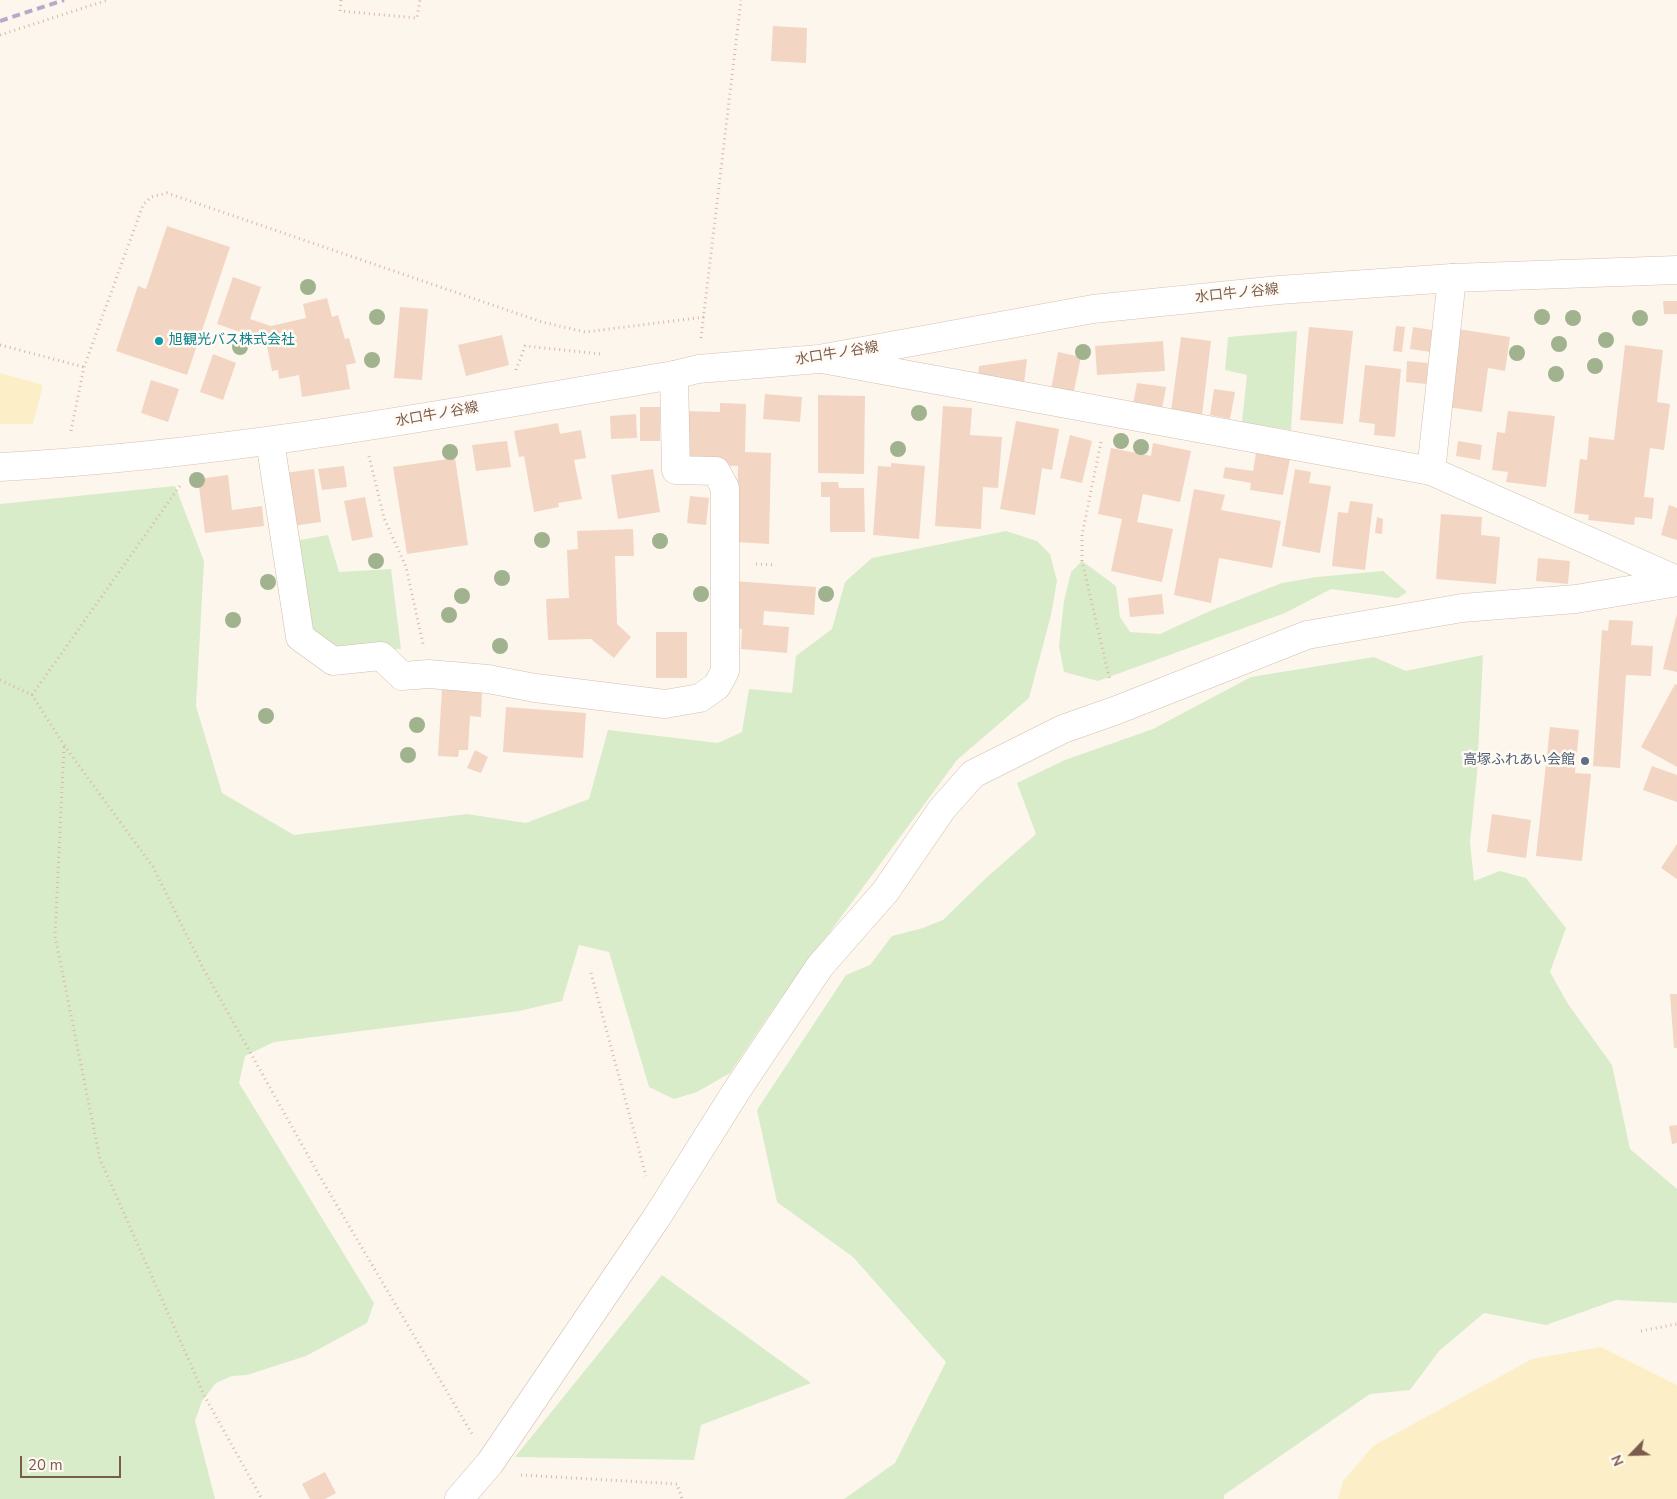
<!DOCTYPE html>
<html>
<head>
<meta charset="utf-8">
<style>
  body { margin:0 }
  #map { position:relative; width:1677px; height:1499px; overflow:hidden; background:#fdf6ec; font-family:"Nunito Sans",sans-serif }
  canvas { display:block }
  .north { position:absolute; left:1607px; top:1429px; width:50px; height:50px; -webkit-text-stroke:4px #fffaf3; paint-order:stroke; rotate:246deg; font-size:14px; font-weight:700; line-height:20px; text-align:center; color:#7a5c4d }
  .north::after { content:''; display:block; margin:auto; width:18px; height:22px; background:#7a5c4d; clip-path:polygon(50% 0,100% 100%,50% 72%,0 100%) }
  .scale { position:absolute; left:20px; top:1456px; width:101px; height:22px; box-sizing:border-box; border:2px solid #7a5c4d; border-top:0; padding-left:6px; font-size:15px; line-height:18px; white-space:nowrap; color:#7a5c4d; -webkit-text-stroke:4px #fffaf3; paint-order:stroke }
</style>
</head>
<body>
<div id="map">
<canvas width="1677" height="1499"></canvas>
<div class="north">N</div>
<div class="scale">20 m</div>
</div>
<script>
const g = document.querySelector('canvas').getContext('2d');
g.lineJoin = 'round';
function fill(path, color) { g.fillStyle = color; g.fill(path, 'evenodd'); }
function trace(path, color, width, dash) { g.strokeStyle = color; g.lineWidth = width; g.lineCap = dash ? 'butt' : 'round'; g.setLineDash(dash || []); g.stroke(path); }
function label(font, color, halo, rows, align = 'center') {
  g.font = font + ' "Nunito Sans","Noto Sans JP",sans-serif'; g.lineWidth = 5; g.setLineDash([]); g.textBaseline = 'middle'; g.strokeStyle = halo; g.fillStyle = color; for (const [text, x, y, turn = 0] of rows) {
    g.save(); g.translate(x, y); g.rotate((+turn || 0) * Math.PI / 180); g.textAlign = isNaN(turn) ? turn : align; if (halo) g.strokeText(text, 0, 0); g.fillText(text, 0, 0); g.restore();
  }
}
const green = new Path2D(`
  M1297,331l-6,99 -49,-8 5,-47 -22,-5 3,-33z
  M175,486l29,75 -8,145 26,87 72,42 173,-21 59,9 63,-24 19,-69 110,13 24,-11 7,-43 43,4 4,-37 36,-27 13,-47 27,-24 134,-27 31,10 13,13 7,27 -6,34 -22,83 -72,62 -181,245 -46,68 -33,19 -23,7 -25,-12 -40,-135 -30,-7 -17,56 -43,10 -245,31 -29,14 -6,27 135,220 -7,20 -61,33 -59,19 -15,1 -16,7 -14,18 -7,20 20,78h-215v-995z
  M328,535l11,37 52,-3 10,80 -68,3 -26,-18 -12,-93z
  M1082,561l34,25 4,31 10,15 30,2 50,-23 72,-28 35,-6 66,-6 24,21 -9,6 -67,-9 -46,24 -187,68 -34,-9 -5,-26 5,-45 7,-29z
  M1483,655l-6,119 -7,68 4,39 26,-10 26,7 40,50 -16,44 18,32 44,61 18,84 47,40v114l-61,-3 -70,25 -62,-12 -45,38 -29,39 -40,4 -146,101v4h-380l51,-36 51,-101 -93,-105 -76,-55 -20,-92 89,-135 24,-10 22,-29 31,-8 20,-8 42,-41 51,-45 -19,-51 48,-23 88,-31 98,-52 123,-20 32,14z
  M662,1275l149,108 -110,42 -7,35 -179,-3z`);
const sand = new Path2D(`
  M0,373l43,12 -10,39h-33z
  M1601,1347l76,38v114h-339l5,-18 30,-35 159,-87z`);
const building = new Path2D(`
  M773,26l34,2 -1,35 -35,-2z
  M167,226l63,21 -43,128 -71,-24 22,-65 8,3z
  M233,277l28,10 -11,32 21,7 35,-8 -3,-14 24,-6 5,19 6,-2 7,24 4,-1 7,25 -10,2 4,24 -48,8 -3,-22 -20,4 -1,-9 -6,1 -6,-30 -49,-17z
  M1663,301h14v13h-13z
  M400,307l28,2 -6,71 -28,-2z
  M1396,326l9,1 -3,25 -9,-1z
  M1309,327l44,4 -10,93 -43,-4z
  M1413,327l19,3 -2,22 -20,-3z
  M1458,329l52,8 -5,34 -17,-3 -6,44 -35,-5z
  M502,335l7,30 -43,11 -8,-31z
  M1181,337l30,4 -9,74 -31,-4z
  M1163,341l2,30 -68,4 -2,-29z
  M1625,345l38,5 -6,52 13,2 -6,46 -14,-2 -6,49 10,1 -2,21 -17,-2 -1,8 -46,-5 1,-5 -15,-2 6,-54 7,1 2,-23 25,3z
  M1058,352l23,5 -8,38h-23z
  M213,354l23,9 -13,37 -23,-8z
  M1027,359l-3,25 -46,-8 1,-10z
  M1407,361l21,2 -1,21 -21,-2z
  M1365,365l36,4 -6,68 -21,-2 1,-11 -16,-2z
  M151,380l28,9 -11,33 -27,-9z
  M1137,383l29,4 -4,22 -29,-5z
  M1214,389l21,3 -5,27 -20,-4z
  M765,394l37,3 -2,25 -37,-3z
  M818,395l47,1 -1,78 -46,-1z
  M720,403l26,1 -1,48 26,1 -2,91 -33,-2 2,-76 -54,-2 1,-53 35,1z
  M943,406l29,2 -2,27 32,2 -4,51 -15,-1 -2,42 -46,-3z
  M640,407h20v34h-20z
  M1508,411l47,5 -9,71 -40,-5 2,-10 -16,-2 5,-38 8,1z
  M636,414l1,24 -26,1 -1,-23z
  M1016,421l43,8 -7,41 -10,-2 -7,47 -35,-6z
  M558,423l2,11 21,-4 5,28 -12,2 8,39 -24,4 1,4 -25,5 -10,-56 -5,1 -5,-26z
  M1070,435l22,6 -10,42 -22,-5z
  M507,441l4,26 -35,4 -4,-26z
  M1458,441l24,4 -2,15 -24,-4z
  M1153,443l38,8 -11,51 -37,-8 -6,28 36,7 -11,53 -51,-11 11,-52 -24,-5 13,-66 40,8z
  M1256,453l34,6 -7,36 -33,-5 1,-7 -28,-5 2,-11 28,4z
  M455,458l13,87 -61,9 -14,-87z
  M891,463l34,3 -6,73 -46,-4 5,-69 13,1z
  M344,466l3,21 -25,3 -4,-21z
  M314,469l7,53 -29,4 -7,-53z
  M653,469l7,43 -42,7 -7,-44z
  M1295,469l16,3 -2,11 22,3 -11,67 -38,-7z
  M228,475l4,35 30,-4 2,20 -59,7 -7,-54z
  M821,482h17l1,6h25l1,44h-35v-35h-9z
  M1194,489l31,6 -4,15 60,11 -9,47 -53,-10 -8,45 -37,-8z
  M690,496l19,2 -3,27 -19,-2z
  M365,497l8,40 -21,4 -8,-40z
  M1350,501l23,3 -8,66 -33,-4 6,-54 10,1z
  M1669,505l8,3v32l-16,-5z
  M1441,514l41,3 -1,18 19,2 -4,47 -60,-5z
  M1377,517l6,2 -1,15 -7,-1z
  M633,529l1,27h-19l2,68 14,13 -17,21 -23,-19 -43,1 -2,-41 23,-1 -2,-48 11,-1 -1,-18z
  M1538,558l32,3 -2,23 -32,-3z
  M734,581l82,6 -2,28 -50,-4 -1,14 26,2 -2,26 -46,-4 1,-20 -11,-1z
  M1162,594l2,20 -34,3 -2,-19z
  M1677,614v58l-14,-3z
  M1609,620l24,1 -2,24 22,1 -2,30 -25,-1 -6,93 -27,-2 9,-136 6,1z
  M656,632h31v46h-31z
  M1675,684l2,1v82l-36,-20z
  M442,689l40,3 -1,25 -11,-1 -2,34h-9l-1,7 -20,-1z
  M506,707l80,6 -3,45 -80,-6z
  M1550,727l29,3 -4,43 16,1 -9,87 -46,-5z
  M475,750l13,7 -7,16 -14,-5z
  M1652,766l25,9v27l-34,-12z
  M1492,814l39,6 -5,38 -39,-6z
  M1677,844v35l-16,-11z
  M1670,994h7v54h-3z
  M1677,1125v18l-5,1 -3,-18z
  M325,1472l11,21 -11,6h-15l-8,-15z`);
const path = new Path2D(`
  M341,0l-1,11 77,7 3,-18
  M0,35l108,-35
  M701,338l40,-338
  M0,345l84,22
  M516,370l9,-24 76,8
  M71,431l13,-64 59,-162 8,-8 16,-4 375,129 43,10 119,-15
  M1101,442l-19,93v26l28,120
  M369,456l15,62 22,49 17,77
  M756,564l19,1
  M0,680l32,15 32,50 89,122 51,103 115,205 153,259
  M32,695l150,-212
  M64,747l-9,189 45,223 105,238 57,102
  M591,973l55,203
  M1641,1331l36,-7
  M521,1475l156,9 5,15`);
const street = new Path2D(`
  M822,359l609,112 246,109
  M270,441l30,196 33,24 48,-5 21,20 27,-2 59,5 47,9 130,16 35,-6 17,-12 8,-15v-183l-9,-17 -40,-1 -2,-95
  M1431,471l21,-193
  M459,1499l31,-36 167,-246 80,-127 83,-124 65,-74 57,-83 31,-35 90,-45 54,-19 190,-75 155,-27 114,-9 101,-17`);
const secondary = new Path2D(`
  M0,467c227,-12 450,-54 674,-92l24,-6 121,-10 274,-50 186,-19 173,-12 225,-8`);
const rail = new Path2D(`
  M0,21l64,-21`);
const trees = [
  [308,287],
  [377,317],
  [1542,317],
  [1573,318],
  [1640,318],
  [1606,340],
  [1559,344],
  [240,347],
  [1083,352],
  [1517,353],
  [372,360],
  [1595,366],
  [1556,374],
  [919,413],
  [1121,441],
  [1141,447],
  [898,449],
  [450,452],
  [197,480],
  [542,540],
  [660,541],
  [376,561],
  [502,578],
  [268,582],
  [701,594],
  [826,594],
  [462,596],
  [449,615],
  [233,620],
  [500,646],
  [266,716],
  [417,725],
  [408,755]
];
const markers = [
  [159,341,5,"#0f9aa8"],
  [1585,761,5,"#5c6f8a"]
];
const streetNames = [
  ["水口牛ノ谷線",1237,294,-6],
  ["水口牛ノ谷線",837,354,-9],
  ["水口牛ノ谷線",437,415,-10]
];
const cultureNames = [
  ["旭観光バス株式会社",169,341]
];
const serviceNames = [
  ["高塚ふれあい会館",1575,761]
];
fill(green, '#d8ecc9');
fill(sand, '#fcefc7');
fill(building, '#f3d5c3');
trace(street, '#d1beb0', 29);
trace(secondary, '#d6c0b0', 29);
trace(path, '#d9b8a5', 3, [1, 4]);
trace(street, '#fff', 28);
trace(secondary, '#fff', 28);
trace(rail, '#b9a8c9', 4, [8, 5]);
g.fillStyle = '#a0b28e';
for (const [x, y] of trees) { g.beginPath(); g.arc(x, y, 8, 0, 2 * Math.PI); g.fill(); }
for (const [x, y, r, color] of markers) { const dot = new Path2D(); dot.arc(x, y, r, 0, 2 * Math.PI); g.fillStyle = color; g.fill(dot); trace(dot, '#fffaf3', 2); }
label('14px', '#7a5c4d', '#fffaf3', streetNames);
label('14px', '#0d838f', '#fffaf3', cultureNames, 'left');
label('14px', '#4e5e75', '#fffaf3', serviceNames, 'right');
</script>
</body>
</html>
